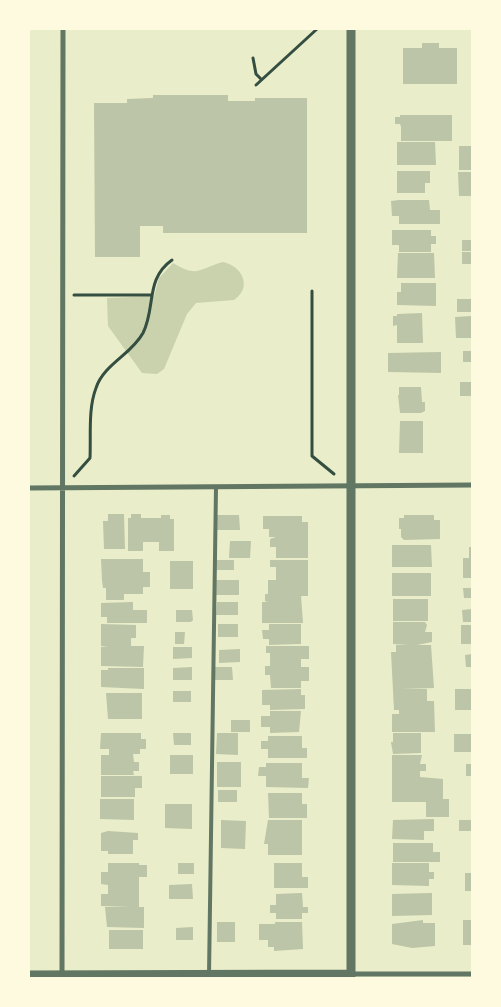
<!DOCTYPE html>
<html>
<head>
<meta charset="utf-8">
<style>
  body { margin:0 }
  #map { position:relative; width:501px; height:1007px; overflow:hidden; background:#e9edc9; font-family:Ubuntu,sans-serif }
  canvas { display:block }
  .frame { position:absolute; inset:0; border:30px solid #fefae0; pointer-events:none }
</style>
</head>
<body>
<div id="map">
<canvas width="501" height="1007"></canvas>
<div class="frame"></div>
</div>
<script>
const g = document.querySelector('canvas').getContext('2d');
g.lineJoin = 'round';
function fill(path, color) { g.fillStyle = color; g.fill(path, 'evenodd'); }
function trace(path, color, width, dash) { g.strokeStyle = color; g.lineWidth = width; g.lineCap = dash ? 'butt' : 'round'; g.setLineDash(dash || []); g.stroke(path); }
const green = new Path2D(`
  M223,262c19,4 30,25 11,38l-38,3 -9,11 -23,55 -7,5 -15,-1 -34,-47 -1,-28 47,-2 5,-18 14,-15c25,15 25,6 50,-1z`);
const building = new Path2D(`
  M422,43h17v5h18v36h-54v-36h19z
  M153,95h75v6h27v-3h52v135h-144v-7h-23v31h-45l-1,-154h33v-4l26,-1z
  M400,115h52v26h-51v-14l-1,-3h-5v-7h5z
  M397,142h38l1,23h-39z
  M459,146h13v24h-13z
  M397,171h33v12h-5v10h-28z
  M458,172h14v24h-13z
  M399,200h30l1,10h10v14h-41v-8h-7l-1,-15z
  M392,230h39v6h5v8h-5v8h-32v-7h-7z
  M462,240h10v11h-10z
  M462,252h10v12h-10z
  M398,253h36l1,25h-38z
  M401,283h35v23l-39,-1v-13h4z
  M457,299h15v13h-15z
  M422,313l1,30h-26v-18l-4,1v-10h4v-2z
  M472,316v22h-16l-1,-21z
  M463,351h9v11h-9z
  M441,352v21l-53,-1v-19z
  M460,382h12v14h-12z
  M399,387h22l1,15h3v9l-4,2h-21l-2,-18h1z
  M400,421h23v32h-24z
  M108,514h16l1,35h-21l-1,-28h5z
  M131,514h10v4h20v-3h9v4h4v32h-15v-9h-16v9h-15v-33h3z
  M217,515h22l1,15h-23z
  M404,515h30v5h6v19l-36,1 -3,-3v-8h-2v-11h5z
  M263,516h39v6h6v36h-32v-11h-6v-8l6,-2h-7v-8h-6z
  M230,541h21l-1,17h-21z
  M392,545h39l1,22h-40z
  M469,547h3v31h-9v-20h6z
  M101,559h42v13h7v15h-7v7h-19v6h-18v-12h-3l-1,-8z
  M216,560h18v10h-18z
  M270,560h38v36h-7l2,27h-41v-21h6l-3,-1v-7h3v-14h8v-13h-6z
  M170,561h23v28h-23z
  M392,573h39v23h-39z
  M216,580h23v15h-23z
  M463,588h9v10h-8z
  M393,599h35v22h-35z
  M133,602v8h14v13h-40v-6h-6v-14z
  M217,602h21v13h-22z
  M472,609v13h-9l-1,-12z
  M176,610h16l1,10 -2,2h-15z
  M393,622h32l2,3 -2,7h7v10l-15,3h14l3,43 -32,1h25v12h7l1,31h-43v-18h7v-4h-5l-3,-58h5v-7h13l-16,-1z
  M101,624l35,1v13h-5v8h13l-1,21 -42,-1v-19l7,-1h-7z
  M218,624h20v13h-20z
  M269,624h32v20l-32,1v-6h-6l-1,-9h7z
  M461,625h11v19h-11z
  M175,632h10l-1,12h-9z
  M266,646h43v13h-8v8h8v14h-8v7h-30l-1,-13h-5v-9h5v-13h-4z
  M173,647h19v11l-19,1z
  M240,649v13l-21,1v-13z
  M472,654v13h-6l-1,-12z
  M192,667v13h-19v-12z
  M215,667h17l1,13h-18z
  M108,668h36v21l-43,-2v-17h7z
  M301,689v6h4v14l-35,1v-5h-8v-15z
  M455,689h17v21h-17z
  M173,691h18v11h-18z
  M106,693h36v26h-34z
  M270,711h31l-2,21 -29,1v-6h-9v-11h9z
  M231,720h19v12h-19z
  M101,733h40v6h5v10h-6v5h-7l1,8h5v9h-6l1,4h-33v-20h8v-6h-9z
  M173,733h18v12h-17z
  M217,733h21v22l-22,-1z
  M393,733h28v20l-28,1 -2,-12h2z
  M454,734h17v18h-17z
  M268,736h34v12h5v10h-39v-9h-7v-8h7z
  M170,755h23v19h-23z
  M392,755h30l-2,9h6v7h-6v6l23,2v20h6v18h-23v-15h-34z
  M217,762h24v25h-24z
  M266,763h36v15h7l-1,10 -42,-1v-11h-8l1,-9h7z
  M466,764h6v12h-6z
  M101,776h41v12h-7v9h-34z
  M218,790h19v12h-19z
  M268,793h34v11h5v14h-38z
  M100,799h34v21l-34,-1z
  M165,804h27v25l-27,-1z
  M434,819v12h-10v9l-32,-1 1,-19z
  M221,820l25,1 -1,28 -24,-1z
  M268,820h34v35h-34v-11h-4z
  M459,820h13v11h-13z
  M108,831l30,2v7h-5v14h-25v-3h-7v-18z
  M393,843h40v9h7v10h-47z
  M108,863h31v2h8v12h-8v30h5v21l-37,-1 -2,-20h25l-29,-1v-12h7v-9l-7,-1v-12h7z
  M178,863h16v11h-16z
  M274,863h28v14h6v11h-34z
  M392,863h37v9h5v7h-5v7l-37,-1z
  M465,873h7v18h-7z
  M192,884l1,15h-24v-14z
  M302,893l1,14h5v6h-6v6h-26v-6h-6v-8h6v-11z
  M432,893v22l-40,1v-22z
  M423,920v3h12v23l-23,2 -20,-4v-20z
  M463,920h9v25h-9z
  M217,922h18v20h-18z
  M275,922h27l1,27 -29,2v-4h-6v-7h-9v-16h16z
  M193,927v13h-17v-12z
  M109,930h34v19h-34z`);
const path = new Path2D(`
  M253,58l3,16 5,5
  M256,85l61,-56
  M312,291v165l22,18
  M74,295h77
  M74,476l16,-18c1,-23 -2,-49 6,-70 8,-24 35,-33 47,-55 13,-26 2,-54 29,-73`);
const service = new Path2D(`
  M209,975l7,-488`);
const minor = new Path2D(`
  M29,488l443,-3
  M351,974h121
  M62,976l1,-947`);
const tertiary = new Path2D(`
  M351,29v949
  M29,975l322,-1`);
fill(green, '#cad2ad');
fill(building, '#bcc5a7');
trace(path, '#344e41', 3);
trace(service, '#617663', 4);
trace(minor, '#617663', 5);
trace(tertiary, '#617663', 9);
</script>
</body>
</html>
